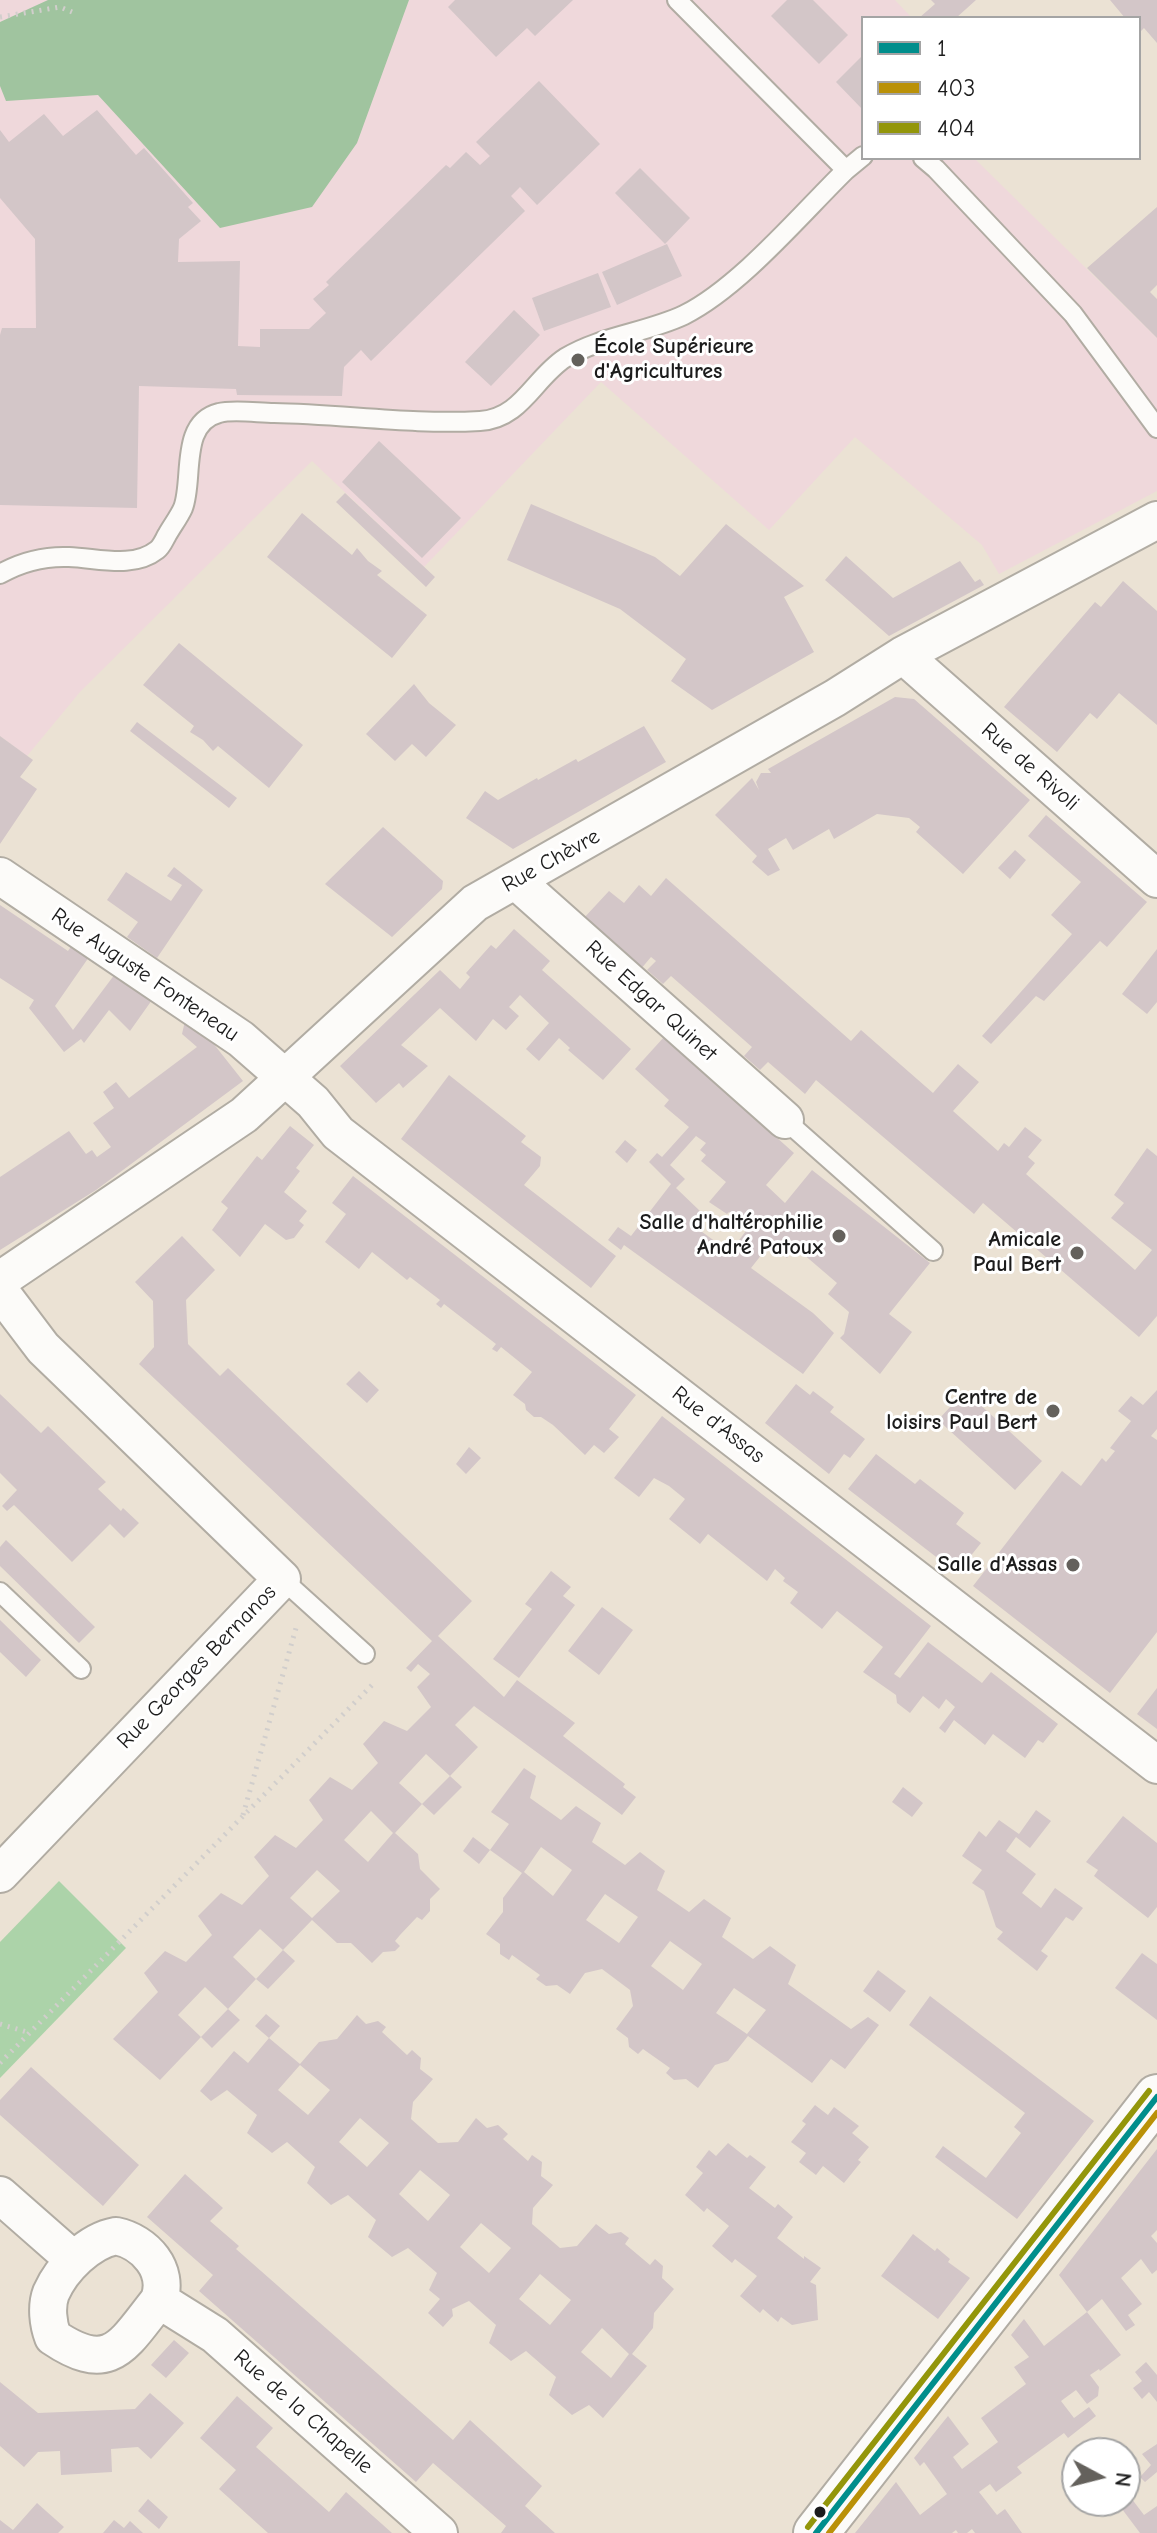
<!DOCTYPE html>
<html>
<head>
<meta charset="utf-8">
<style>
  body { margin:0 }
  #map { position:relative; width:1157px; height:2533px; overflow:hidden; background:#ebe2d4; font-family:"Comic Neue",sans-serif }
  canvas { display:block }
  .legend { position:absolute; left:861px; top:16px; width:280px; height:144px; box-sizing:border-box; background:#fff; border:2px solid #a4a4a4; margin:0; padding:10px 14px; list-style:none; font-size:24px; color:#1c1c1c }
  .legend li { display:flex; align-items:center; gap:16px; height:40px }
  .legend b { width:40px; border:2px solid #a4a4a4 }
  .north { position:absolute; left:1061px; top:2437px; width:80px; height:80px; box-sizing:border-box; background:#fff; border:2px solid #a4a4a4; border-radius:50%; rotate:97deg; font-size:22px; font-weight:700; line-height:32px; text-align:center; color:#1c1c1c }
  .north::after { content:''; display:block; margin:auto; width:28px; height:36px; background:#64615c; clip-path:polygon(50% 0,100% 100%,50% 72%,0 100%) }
</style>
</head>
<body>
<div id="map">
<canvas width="1157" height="2533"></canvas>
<ul class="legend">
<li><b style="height:10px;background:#008e8c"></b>1</li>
<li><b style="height:10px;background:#ba9108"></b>403</li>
<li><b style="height:10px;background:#93960a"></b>404</li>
</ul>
<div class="north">N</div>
</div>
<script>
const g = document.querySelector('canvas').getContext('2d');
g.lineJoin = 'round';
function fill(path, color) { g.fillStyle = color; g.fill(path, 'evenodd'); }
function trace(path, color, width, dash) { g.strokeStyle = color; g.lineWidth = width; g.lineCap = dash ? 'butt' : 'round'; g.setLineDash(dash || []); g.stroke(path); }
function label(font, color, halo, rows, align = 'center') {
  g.font = font + ' "Comic Neue",sans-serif'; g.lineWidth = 6; g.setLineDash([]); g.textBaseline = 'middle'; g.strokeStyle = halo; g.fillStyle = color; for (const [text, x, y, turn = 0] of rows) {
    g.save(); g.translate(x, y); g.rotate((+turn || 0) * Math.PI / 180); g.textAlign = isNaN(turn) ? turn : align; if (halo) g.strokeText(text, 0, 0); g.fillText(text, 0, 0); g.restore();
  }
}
const built = new Path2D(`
  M0,0h895l17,18h-49v140h111l183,180v153l-158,83 -17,-29 -127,-108 -86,93 -168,-148 -177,185 -112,-106 -232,231 -53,64 -27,-20z`);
const green = new Path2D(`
  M59,1881l67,67 -126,130v-136z`);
const forest = new Path2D(`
  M48,0h361l-52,143 -45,64 -92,21 -122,-133 -92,6 -6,-15v-64z`);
const building = new Path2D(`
  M455,0h118l-38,36 -8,-8 -31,29 -48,-50z
  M787,0h26l35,35 -29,29 -48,-48z
  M931,0h45l-20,18h-37l16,-14z
  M1110,0h47v43l-13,-15 -5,5v-15h-14z
  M863,55v55l-27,-28z
  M539,81l61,63 -63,61 -17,-18 -9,9 14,15 -154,150 -10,-11 -17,17 -2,29 -105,-1 -1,-6 -97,-3 -2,122 -137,-3v-170l2,-7h34l-1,-89 -35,-41v-68l9,12 35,-28 19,22 34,-26 39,45 8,-7 49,55 -5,4 13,14 -22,18 -1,23 62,-1 -2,85 22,1v-18h49l17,-16 -13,-14 16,-14 -3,-3 120,-117 4,3 16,-16 14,13 10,-9 -14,-14z
  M640,168l50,50 -25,26 -50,-51z
  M1157,207v78l-7,7 7,7v39l-70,-70z
  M667,244l15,32 -65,29 -15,-33z
  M598,273l13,34 -67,24 -12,-33z
  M514,310l26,25 -49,51 -26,-24z
  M379,441l82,77 -39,40 -80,-76z
  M345,493l90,84 -9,10 -90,-85z
  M531,504l124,53 25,19 46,-52 78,62 -20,11 30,55 -102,58 -41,-29 15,-22 -66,-50 -113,-49z
  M302,513l50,42 5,-7 11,13 14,10 -5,4 50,40 -35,43 -125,-101z
  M846,556l47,42 67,-37 15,21 5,-3 4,6 -95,51 -64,-56z
  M1123,581l34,30v114l-38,-32 -22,26 -7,-6 -33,39 -53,-45 91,-105 6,5z
  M179,643l124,102 -34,43 -51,-42 -5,5 -10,-11 -13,-8 4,-6 -51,-41z
  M414,684l15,19 27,22 -30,32 -14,-13 -17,17 -29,-27z
  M895,697l19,2 116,101 -67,74 -47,-42 4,-5 -11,-9 -32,-4 -43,25 -5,-10 -36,21 -7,-12 -18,11 12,21 -12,6 -16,-14 5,-6 -42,-41 37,-37 7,12 -3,-8 5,-9h10l-3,-4z
  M137,722l100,76 -8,10 -99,-77z
  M644,726l22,36 -153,87 -47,-31 19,-27 13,9 39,-22 1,2 38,-21 2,3z
  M0,736l33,24 -13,17 17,12 -37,55z
  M1046,815l101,87 -40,45 -7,-6 -56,60 -8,-5 -45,48 -9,-8 90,-102 -21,-19 30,-33 -53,-46z
  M383,827l60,54 -1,8 -50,48 -67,-53z
  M1015,850l11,10 -16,19 -12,-11z
  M174,867l29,23 -46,68 -30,-21 11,-15 -31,-22 19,-28 45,29 11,-16 -15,-9z
  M666,878l185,163 10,-11 72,63 25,-29 21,18 -26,29 45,40 6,-8 5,4 16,-20 17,13 -14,17 7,6 -9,11 109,96 17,-20 -41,-32 13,-15 -10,-8 33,-47 10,8v160l-18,21 -156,-134 -9,11 -158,-134 -11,14 -37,-32 -8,8 -16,-14 8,-9 -81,-71 -8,8 -16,-14 9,-9 -5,-4 -11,13 -57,-51 26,-28 15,12 15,-18 12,11z
  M0,905l68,46 4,-6 17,12 -34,49 18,24 42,-56 37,26 -22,31 -21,-21 -25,33 -3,-4 -17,13 -35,-44 5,-8 -34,-22z
  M514,929l36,32 -8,9 89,79 -28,31 -35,-30 2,-2 -11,-10 -20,23 -13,-12 23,-26 -29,-28 -11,12 10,9 -13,14 -13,-11 -17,22 -36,-33 -39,37 27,21 -25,22 -4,-5 -23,20 -36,-37 100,-96 20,19 10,-12 -4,-4 25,-28 5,4z
  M1157,949v53l-10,12 -25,-20z
  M185,1021l24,17 34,43 -147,109 -96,60v-73l69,-46 17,23 6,-4 5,7 14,-10 -18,-24 21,-15 -11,-16 13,-10 13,16 68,-51 -15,-13z
  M664,1037l130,116 -28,32 19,18 27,-33 118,93 -41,51 23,18 -32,42 -40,-36 4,-4 5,-22 -21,-18 9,-11 -42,-36 -8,11 -17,-14 -19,24 62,45 21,20 -31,41 -179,-129 -3,5 -13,-10 10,-13 13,9 40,-52 -22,-22 8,-9 5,4 27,-30 -25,-21 5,-6 -34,-31zM696,1136l10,7 -6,7 6,5 -5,6 25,21 -17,20 18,12 2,-2 20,15 -19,25 -39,-28 9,-13 -24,-23 9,-9 -15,-14z
  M449,1075l77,61 -5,6 20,15 -1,9 -16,19 92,71 -25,32 -190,-149z
  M290,1126l24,19 -18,23 4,3 -16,21 23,19 -8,10 5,4 -10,13 -8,2 -21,-16 -25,33 -28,-27 16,-22 -7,-6 36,-46 5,4z
  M625,1140l12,10 -10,13 -12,-11z
  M353,1176l283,219 -27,34 10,8 -15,16 -10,-8 -9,10 -32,-30 -12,-8h-7l-8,-7 -1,-6 -12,-9 19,-23 -31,-25 -4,5 -5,-3 4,-5 -52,-40 -3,4 -5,-4 4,-4 -30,-23 -3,3 -35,-28 -13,17 -34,-27 21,-28 -14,-11z
  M182,1236l33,34 -29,30 2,44 32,32 8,-8 244,233 -34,35 66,61 13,-17 58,43 -12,13 62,48 -2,3 13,10 -14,18 -148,-109 -19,19 23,22 -28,29 12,11 -28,28 -12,-11 28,-28 -24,-22 -27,29 23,21 -27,29 23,21 2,15 20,20 -10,10v12l-8,9 -5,-3 -17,18 -5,6 5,5 -5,5 -12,1 -11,11 -21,-20h-14l-25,-23 -29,30 -23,-21 -27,28 23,22 -28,30 -23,-22 -27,28 23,22 -41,43 -47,-41 45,-47 -14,-19 21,-22 21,11 26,-27 -14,-19 23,-23 21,12 27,-29 -15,-19 21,-22 21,13 27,-28 -14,-20 21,-23 22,13 26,-27 -15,-19 21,-23 23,10 24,-24 -14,-20 13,-13 -12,-10 -7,8 -5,-4 26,-27 -293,-277 15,-17 -1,-46 -18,-19zM371,1811l22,22 -25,29 -24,-22zM317,1870l23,21 -28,27 -22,-20z
  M359,1371l20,19 -12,13 -21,-19z
  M796,1384l14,11 3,-4 21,16 -4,5 35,27 -15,19 -6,-4 -15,20 -64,-51z
  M1157,1390v39l-6,7 6,4v192l-47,61 -137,-107 89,-115 19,15 21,-28 4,4 9,-11 -5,-3 21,-27 -13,-10 13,-15 12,9z
  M965,1391l77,70 -27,29 -77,-70z
  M0,1394l41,39 7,-7 58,56 -8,7 23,22 2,-3 16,15 -15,15 -14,-14 -38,38 -58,-57 -7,6 -5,-5 15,-16 -17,-17z
  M662,1416l269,210 -37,48 6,4 28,-36 54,41 9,-11 67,52 -15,19 -5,-3 -13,18 -32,-24 -8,11 -31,-25 -9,13 -6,-5 16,-21 -9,-8 -7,10 -16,-13 -13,17 -13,-10 -1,-8 -33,-23 20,-25 -46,-36 -15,18 -32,-26 8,-11 -15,-11 2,-3 -10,-9 -8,12 -59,-47 -8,10 -31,-25 16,-20 -16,-13 -15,-8 -15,19 -25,-19z
  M469,1447l12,11 -15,16 -10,-10z
  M876,1454l39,30 5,-5 44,34 -8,11 25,19 -24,30 -109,-84z
  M6,1540l89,87 -16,16 -79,-77v-19z
  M551,1571l20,16 -8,9 12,9 -56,73 -26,-19 39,-50 -7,-5z
  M602,1607l31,23 -34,45 -31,-24z
  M0,1620l41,40 -15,17 -26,-25z
  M1157,1688v41l-20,-15z
  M524,1768l12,8 -6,22 31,22 15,-14 25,17 -9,19 33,23 15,-13 25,19 -8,19 32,22 15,-13 27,19 -9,19 31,22 17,-13 26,19 -8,19 63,45 17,-12 11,8 -34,44 -14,-10 -19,24 -64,-47 -20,25 -13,4 -17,23 -12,-9 -12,1 -8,-7 4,-5 -27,-19 -5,5 -9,-7 -1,-9 -12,-9 17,-23 -3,-16 -28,-21 -17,4 -15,21 -13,-9 -11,1 -10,-7 4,-4 -28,-20 -3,5 -9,-6v-10l-14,-10 17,-22v-14l19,-25 -32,-23 19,-26 -18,-12zM541,1847l31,23 -19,26 -29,-24zM605,1894l33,23 -19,26 -33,-23zM670,1941l32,23 -19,26 -32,-24zM734,1988l32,22 -19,24 -31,-21z
  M903,1787l20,16 -11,14 -20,-15z
  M1036,1810l15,11 -21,27 -14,-11 -10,14 30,23 -14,19 19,15 14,-20 28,20 -10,13 -7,-4 -25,34 7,5 -11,15 -40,-32 6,-7 -7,-5 -12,-36 -12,-8 10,-13 -20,-14 17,-25 7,6 13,-17 20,14z
  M1123,1816l34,27v64l-9,11 -54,-42 4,-6 -12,-8z
  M473,1837l17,13 -11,14 -16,-13z
  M283,1950l12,11 -27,28 -12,-10z
  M1142,1953l15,11v56l-42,-32z
  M878,1970l28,21 -16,21 -27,-21z
  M930,1996l164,125 -77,98 -82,-62 8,-11 43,32 35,-45 -7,-6 11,-14 -116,-88z
  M228,2009l12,11 -28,28 -11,-11z
  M266,2014l14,12 -11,12 -14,-12z
  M357,2015l9,9 12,-3 8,6 -4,5 25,23 5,-5 9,8 -1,11 13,10 -20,23 -2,17 27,24 20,-1 18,-24 11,10 11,-3 10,9 -5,5 25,22 4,-6 10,7 -1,14 12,9 -20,23 -1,16 28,24 17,-2 19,-22 13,10 12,-2 8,6 -4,6 25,21 5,-6 8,7 -1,12 12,11 -20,24 -1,15 -21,26 15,12 -44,52 -14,-13 -17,10 -23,-20 7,-18 -30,-26 -15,10 -22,-18 7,-18 -27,-24 -17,8 1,7 -10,11 -15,-14 12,-14 -11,-9 8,-17 -29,-25 -16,9 -24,-20 8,-17 -28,-25 -17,10 -24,-22 8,-16 -28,-25 -15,11 -25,-20 10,-18 -30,-25 -16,11 -11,-10 34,-40 14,12 21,-25 31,26 19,-22 18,-3zM300,2065l30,25 -22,25 -30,-25zM360,2118l29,25 -22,24 -28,-25zM420,2170l30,25 -22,26 -29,-27zM481,2223l30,25 -22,25 -29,-26zM540,2274l31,26 -21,25 -31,-26zM602,2328l27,26 -18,24 -30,-26z
  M31,2067l108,98 -36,41 -103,-91v-15z
  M815,2105l13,10 6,-8 25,19 -7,7 17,14 -11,13 3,2 -17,21 -21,-17 -7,9 -17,-13 7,-9 -15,-11 15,-18 -4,-3z
  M728,2143l19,15 3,-3 16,12 -17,21 26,20 3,-4 15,13 -16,21 27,21v-3l17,12 -11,14 6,3 2,35 -26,5 -11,-8 -3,5 -15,-13 -3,4 -20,-17 17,-20 -22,-17 -3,4 -20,-17 17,-20 -22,-18 -3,4 -19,-17 18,-22 -7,-6 13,-17 7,6z
  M1157,2149v81l-6,6 6,7v27l-5,4 -11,-15 -20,19 21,26 -14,11 7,10 -9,6 -24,-32 -15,13 -28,-37z
  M185,2174l38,34 -13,13 29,25 -3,3 217,191 17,-20 72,66 -17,20 30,27h-54l5,-7 -73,-63 -17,19 -217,-191 14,-16 -66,-58z
  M913,2234l22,17 2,-3 13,11 -2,3 22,16 -32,41 -57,-43z
  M1087,2312l34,43 -21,16 -1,-2 -9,6 9,12 -1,9 -11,8 -11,-14 -15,11 13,17 15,-11 7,9 -28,22 -4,-5 -47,34 5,6 -26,19 -6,-8 -11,8 18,23 8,-6 17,24h-47l-3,-4 -5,4h-9l-2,-3 -4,3h-97l41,-51 24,33 27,-21 -23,-32 -4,4 -6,-8 34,-42 21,28 -16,13 9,12 36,-27 -17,-24 45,-34 -12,-17 15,-10 -18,-22 13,-16 20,27z
  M174,2340l15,13 -23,25 -15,-13z
  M1146,2362l11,13v27l-8,-10 -7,7 -9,-11 9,-7 -7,-9z
  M0,2382l38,31 97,-4 15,-16 34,30 -33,36 -13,-12 -27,2 1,23 -51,3 -1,-24 -22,1 -14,15 -24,-21z
  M237,2396l36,32 -17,19 73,65 17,-20 46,41h-124l-49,-44 17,-19 -36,-32z
  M1157,2444v28l-12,10 -5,-5 11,-12 -9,-11z
  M1125,2490l19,25 13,-9v27h-17l-24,-32h9z
  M148,2499l20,18 -9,12 -21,-18z
  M37,2503l27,24 -6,6h-58v-13l13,10z
  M114,2520l10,8 6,-7 13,12h-40z`);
const path = new Path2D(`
  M0,17l60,-10 12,5
  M243,1815l53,-187
  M0,2024l30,9
  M0,2063l373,-379`);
const lane = new Path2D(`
  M677,0l169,170
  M923,158l13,11 137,145 84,114
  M0,574c21,-12 44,-18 69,-17 29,1 64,12 88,-7 5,-4 7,-10 10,-15 5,-9 12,-18 16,-27 11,-28 -4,-85 36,-95 14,-4 40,0 55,0 68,1 138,12 206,8 41,-2 54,-43 85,-63 36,-22 81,-25 119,-43 56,-28 117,-101 162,-145l17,-14
  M785,1120l148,131
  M282,1579l83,75
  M0,1592l81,77`);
const street = new Path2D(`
  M903,655l254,224
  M0,876l241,163 72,63 25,31 819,632
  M516,881l269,239
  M0,1280l244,-165 231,-212 360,-205 68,-43 254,-135
  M0,1291l43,57 239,231 -282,295
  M0,2195l74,65
  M116,2236c29,6 54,34 43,64 -36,45 -48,76 -106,37 -5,-13 -7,-31 -2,-44 11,-25 38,-52 65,-57z
  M159,2300l56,35 224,198`);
const secondary = new Path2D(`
  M816,2533l341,-436`);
const bus1 = new Path2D(`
  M816,2533l341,-436`);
const bus2 = new Path2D(`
  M829,2533l328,-420`);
const bus3 = new Path2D(`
  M808,2527l341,-436`);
const markers = [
  [578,360,8,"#64615c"],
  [839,1236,8,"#64615c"],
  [1077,1253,8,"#64615c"],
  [1053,1411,8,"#64615c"],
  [1073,1565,8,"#64615c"],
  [820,2512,7,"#1c1c1c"]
];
const poiNames = [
  ["École Supérieure",594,347,"left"],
  ["d'Agricultures",594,372,"left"],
  ["Salle d'haltérophilie",823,1223],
  ["André Patoux",823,1248],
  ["Amicale",1061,1240],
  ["Paul Bert",1061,1265],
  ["Centre de",1037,1398],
  ["loisirs Paul Bert",1037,1423],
  ["Salle d'Assas",1057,1565]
];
const streetNames = [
  ["Rue de Rivoli",1030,767,41],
  ["Rue Chèvre",551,861,-29],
  ["Rue Auguste Fonteneau",145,975,34],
  ["Rue Edgar Quinet",651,1001,42],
  ["Rue d'Assas",718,1425,38],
  ["Rue Georges Bernanos",197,1667,-46],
  ["Rue de la Chapelle",303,2412,41]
];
fill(built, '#efd8db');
fill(green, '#acd3a9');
fill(forest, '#a0c49f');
fill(building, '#d3c6c8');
trace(lane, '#b1aca3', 22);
trace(street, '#b1aca3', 40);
trace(secondary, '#b1aca3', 48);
trace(path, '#d1cecc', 5, [2, 6]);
trace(lane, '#fcfbf9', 18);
trace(street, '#fcfbf9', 36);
trace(secondary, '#fcfbf9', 44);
trace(bus1, '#008e8c', 6);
trace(bus2, '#ba9108', 6);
trace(bus3, '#93960a', 6);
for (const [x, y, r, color] of markers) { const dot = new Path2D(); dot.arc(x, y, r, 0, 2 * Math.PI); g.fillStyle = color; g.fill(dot); trace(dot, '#fff', 3); }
label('bold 22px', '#1c1c1c', '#fff', poiNames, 'right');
label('22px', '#1c1c1c', '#fff', streetNames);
</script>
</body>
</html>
